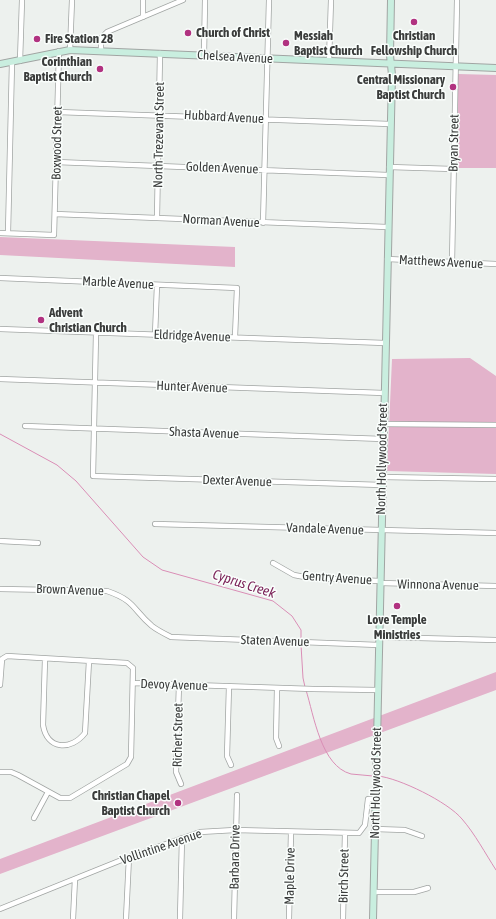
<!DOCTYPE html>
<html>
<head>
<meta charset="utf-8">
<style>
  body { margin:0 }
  canvas { display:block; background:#edf1ee }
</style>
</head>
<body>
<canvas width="496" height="919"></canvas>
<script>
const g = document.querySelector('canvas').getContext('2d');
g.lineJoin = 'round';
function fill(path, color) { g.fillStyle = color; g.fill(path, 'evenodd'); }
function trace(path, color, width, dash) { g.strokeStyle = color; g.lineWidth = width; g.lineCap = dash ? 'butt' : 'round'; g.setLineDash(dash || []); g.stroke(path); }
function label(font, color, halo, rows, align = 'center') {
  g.font = font + ' "Asap Condensed",sans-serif'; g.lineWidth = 3; g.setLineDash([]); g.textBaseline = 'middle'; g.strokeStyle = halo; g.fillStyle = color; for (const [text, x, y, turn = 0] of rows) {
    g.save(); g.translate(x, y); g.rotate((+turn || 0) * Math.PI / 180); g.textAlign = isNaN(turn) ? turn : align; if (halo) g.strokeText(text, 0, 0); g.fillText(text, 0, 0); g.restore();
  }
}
const green = new Path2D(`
  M458,74l38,1v93h-38z
  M0,237l235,10v20l-235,-12z
  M470,358l26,18v98l-109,-3 5,-112z
  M496,672v18l-496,184v-15z`);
const stream = new Path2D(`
  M0,434l57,31 19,16 67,76 19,13 111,31 19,15 9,14v10
  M301,645l2,33 2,9
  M306,690c8,26 15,76 45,84 7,1 15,1 22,2
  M378,776c21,2 70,26 84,43 13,15 23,34 34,51`);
const street = new Path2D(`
  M143,17v-17
  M70,50l2,-50
  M101,51v-13l6,-6 76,-32
  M204,55l1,-55
  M20,61l2,-61
  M329,61l2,-61
  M58,112l332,12
  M56,162l332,13
  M389,167l64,2
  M55,214l332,13
  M157,218l3,-165
  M263,223l6,-223
  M0,233l54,2 5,-184
  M8,233l4,-171
  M387,259l109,5
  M452,263l5,-263
  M0,278l237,10 -2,49
  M0,329l385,14
  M96,333l-3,143 289,9
  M155,335l2,-50
  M0,379l384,14
  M383,424l113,1
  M25,426l358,13
  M382,477l114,2
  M155,524l341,9
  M0,541l38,2
  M273,563l21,12 16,3 70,3
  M380,583l116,3
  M0,589l107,2c29,10 25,18 45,35 5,4 13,8 19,11l208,8
  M379,637l117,3
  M45,659l-2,66c4,25 28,26 42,8l4,-72
  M133,683l180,6 65,1
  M0,685l2,-26 5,-3 120,7 6,5 -2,89 -4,7 -57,34h-10l-42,-23 -7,-3h-11
  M179,685l-3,87 5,12
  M229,686l-2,70 4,9
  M277,688l-1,50 3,8
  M34,818l14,-26
  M375,829l30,1 17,6
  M374,892h40l14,-4
  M0,909l129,-52 71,-25 35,-2 124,3 6,-8 3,-26h7
  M73,919l2,-40
  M126,919l3,-62
  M180,919l2,-81
  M234,919l3,-124
  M289,919l2,-87
  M343,919l2,-86`);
const secondary = new Path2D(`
  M0,64l70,-14 426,18
  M373,919l19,-844 -2,-20 1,-55`);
const markers = [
  [414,22,4,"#b13280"],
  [188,33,4,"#b13280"],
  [37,39,4,"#b13280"],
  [286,43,4,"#b13280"],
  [100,69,4,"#b13280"],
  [453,87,4,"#b13280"],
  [41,320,4,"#b13280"],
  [397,606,4,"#b13280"],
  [178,803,4,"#b13280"]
];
const poiNames = [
  ["Church of Christ",196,33],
  ["Messiah",294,36],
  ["Baptist Church",294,51],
  ["Christian",414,36,"center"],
  ["Fellowship Church",414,51,"center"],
  ["Fire Station 28",45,39],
  ["Corinthian",92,62,"right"],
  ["Baptist Church",92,77,"right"],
  ["Central Missionary",445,80,"right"],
  ["Baptist Church",445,95,"right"],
  ["Advent",49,313],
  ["Christian Church",49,328],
  ["Love Temple",397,620,"center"],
  ["Ministries",397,635,"center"],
  ["Christian Chapel",170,796,"right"],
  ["Baptist Church",170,811,"right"]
];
const streetNames = [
  ["Chelsea Avenue",235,57,3],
  ["Hubbard Avenue",224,117,3],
  ["North Trezevant Street",159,135,-89],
  ["Boxwood Street",57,143,-89],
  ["Bryan Street",454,143,-89],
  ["Golden Avenue",222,168,2],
  ["Norman Avenue",221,221,3],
  ["Matthews Avenue",441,262,3],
  ["Marble Avenue",118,283,3],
  ["Eldridge Avenue",192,336,2],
  ["Hunter Avenue",192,387,2],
  ["Shasta Avenue",204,433,2],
  ["North Hollywood Street",382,459,-89],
  ["Dexter Avenue",237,481,2],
  ["Vandale Avenue",325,529,2],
  ["Gentry Avenue",337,578,4],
  ["Winnona Avenue",438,585,1],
  ["Brown Avenue",70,590,2],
  ["Staten Avenue",275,641,2],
  ["Devoy Avenue",174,685,2],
  ["Richert Street",178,735,-89],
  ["North Hollywood Street",376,783,-89],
  ["Vollintine Avenue",161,847,-19],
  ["Barbara Drive",235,857,-89],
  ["Maple Drive",290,876,-89],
  ["Birch Street",344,876,-89]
];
const waterNames = [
  ["Cyprus Creek",244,584,18]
];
fill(green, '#e3b3cb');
trace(stream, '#da8eb6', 1);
trace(street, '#a1a5a3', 6);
trace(secondary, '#a1a5a3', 8);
trace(street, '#fff', 4.5);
trace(secondary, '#c9eedf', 6);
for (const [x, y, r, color] of markers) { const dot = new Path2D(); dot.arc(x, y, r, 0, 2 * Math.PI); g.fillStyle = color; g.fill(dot); trace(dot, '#fafefc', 1.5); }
label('bold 13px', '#3a3c3b', '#fafefc', poiNames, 'left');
label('13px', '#3a3c3b', '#fafefc', streetNames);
label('italic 14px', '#7d255a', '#fafefc', waterNames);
</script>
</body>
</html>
